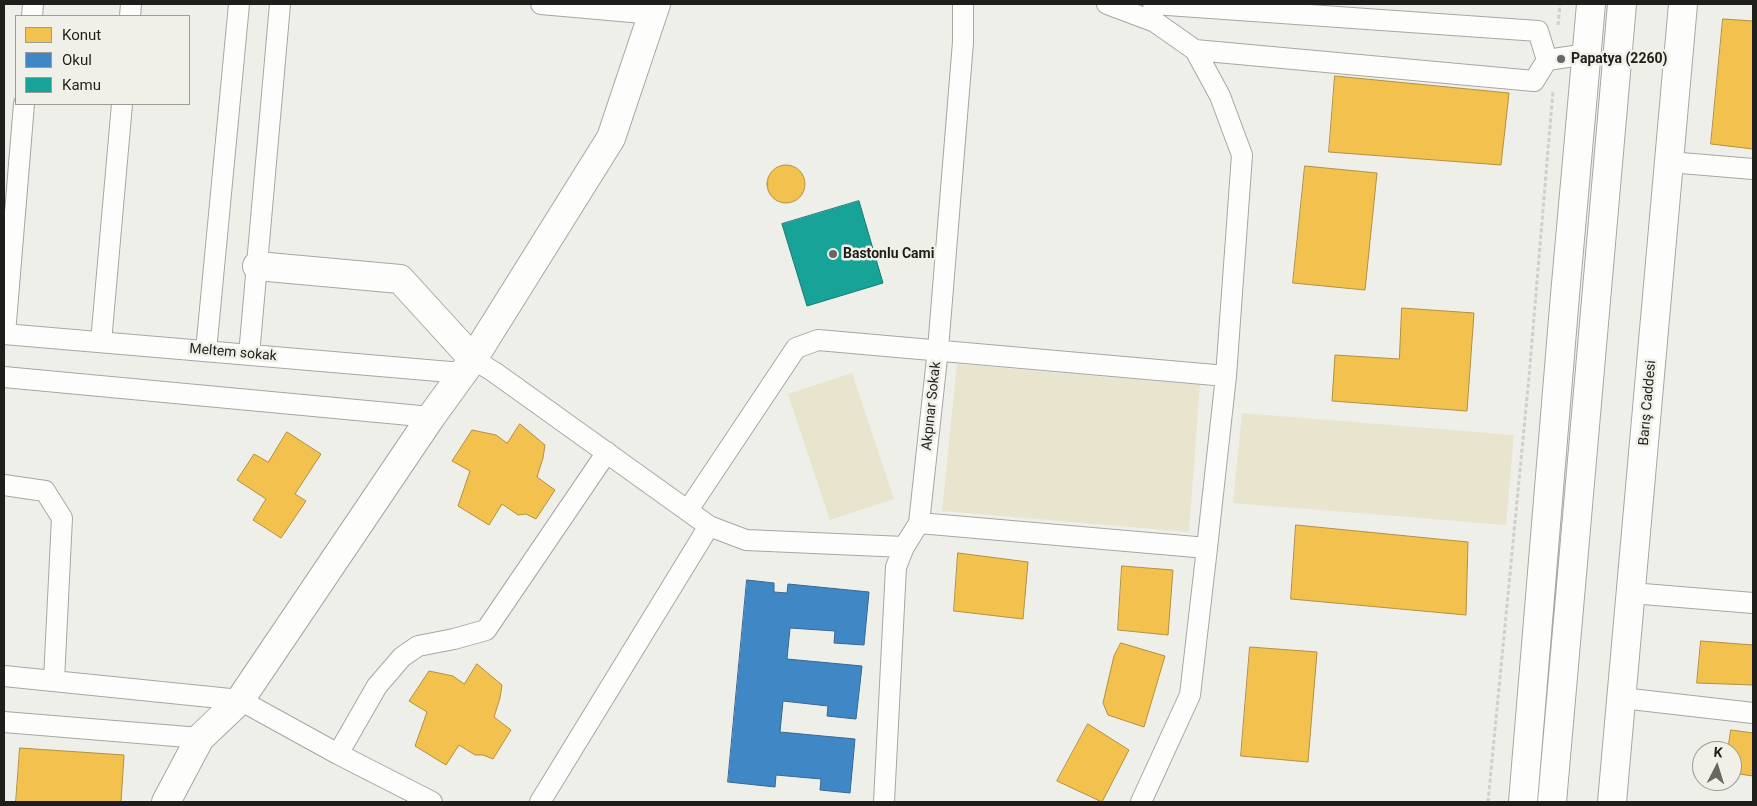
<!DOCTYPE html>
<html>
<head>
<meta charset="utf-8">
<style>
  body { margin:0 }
  #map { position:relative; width:1757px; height:806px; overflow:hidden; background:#efefea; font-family:Roboto,sans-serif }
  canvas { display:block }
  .frame { position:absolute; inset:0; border:5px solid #1f1e1b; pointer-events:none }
  .legend { position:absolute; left:15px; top:15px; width:175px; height:90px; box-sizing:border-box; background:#f1f0e8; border:1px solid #9d9c96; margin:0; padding:6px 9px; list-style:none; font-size:15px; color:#1f1e1b }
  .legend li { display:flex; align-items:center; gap:10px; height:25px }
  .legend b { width:25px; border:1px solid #9d9c96 }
  .north { position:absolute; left:1692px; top:741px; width:50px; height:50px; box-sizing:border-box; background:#f1f0e8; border:1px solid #9d9c96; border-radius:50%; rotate:5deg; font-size:14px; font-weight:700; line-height:20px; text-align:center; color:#1f1e1b }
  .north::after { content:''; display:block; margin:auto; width:18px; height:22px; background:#686763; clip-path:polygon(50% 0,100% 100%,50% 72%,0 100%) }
</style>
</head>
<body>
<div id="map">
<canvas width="1757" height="806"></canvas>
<div class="frame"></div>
<ul class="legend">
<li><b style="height:14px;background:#f2c14e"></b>Konut</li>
<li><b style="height:14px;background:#3f88c5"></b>Okul</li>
<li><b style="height:14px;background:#17a398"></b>Kamu</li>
</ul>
<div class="north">K</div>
</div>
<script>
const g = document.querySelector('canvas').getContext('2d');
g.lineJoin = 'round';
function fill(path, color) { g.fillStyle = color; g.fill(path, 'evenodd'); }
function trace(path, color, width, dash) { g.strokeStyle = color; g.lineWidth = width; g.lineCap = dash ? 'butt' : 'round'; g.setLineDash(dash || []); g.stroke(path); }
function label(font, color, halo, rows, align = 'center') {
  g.font = font + ' Roboto,sans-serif'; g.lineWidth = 5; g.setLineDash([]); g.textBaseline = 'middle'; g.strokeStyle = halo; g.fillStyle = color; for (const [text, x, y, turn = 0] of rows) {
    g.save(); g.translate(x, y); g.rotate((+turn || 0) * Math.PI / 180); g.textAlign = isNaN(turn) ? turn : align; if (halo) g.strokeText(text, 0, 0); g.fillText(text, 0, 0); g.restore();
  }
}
const green = new Path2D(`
  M957,364l243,21 -11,147 -247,-21z
  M852,373l42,126 -64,21 -42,-126z
  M1242,413l272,22 -8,90 -273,-22z`);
const homes = new Path2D(`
  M1723,19l30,2v128l-42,-5z
  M1335,76l174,17 -8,72 -172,-13z
  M767 184a19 19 0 1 1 38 0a19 19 0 1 1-38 0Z
  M1305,166l72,7 -12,117 -72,-7z
  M1402,308l72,5 -7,98 -135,-10 3,-46 64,4z
  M520,424l25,21 -2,13 -6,19 18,13 -19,29 -10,-5 -8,1 -16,-11 -13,21 -31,-19 12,-35 -18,-10 20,-31 24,5 11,8z
  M287,432l34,22 -26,40 11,7 -25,37 -28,-18 13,-21 -29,-19 17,-26 14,8z
  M1296,525l172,17 -2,73 -175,-16z
  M958,553l70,9 -5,57 -69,-8z
  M1122,566l51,4 -5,65 -50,-5z
  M1701,641l52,4v40l-56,-2z
  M1121,643l44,13 -21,71 -36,-12 -5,-12 11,-47z
  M1250,647l67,5 -9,110 -67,-6z
  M477,664l25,21 -2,13 -6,19 17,13 -18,29 -10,-4h-8l-16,-10 -13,20 -31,-19 12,-34 -18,-11 20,-30 24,5 11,8z
  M1088,724l41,26 -27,52 -45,-21z
  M1731,730l22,3v43l-21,-3v-22h-4z
  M20,748l104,7 -3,47h-105z`);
const schools = new Path2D(`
  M747,580l27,3v9l13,1 1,-9 81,8 -5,53 -30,-2 1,-12 -45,-3 -3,31 75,7 -6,53 -29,-3 1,-10 -45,-5 -3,31 75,7 -5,54 -30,-3 1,-11 -45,-4 -1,12 -47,-5z`);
const public = new Path2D(`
  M859,201l24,82 -76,23 -25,-82z`);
const path = new Path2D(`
  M1558,25l2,-21
  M1488,802l41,-425 24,-286`);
const street = new Path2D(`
  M541,4l113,10
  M1153,4l385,27 9,29 -13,21 -339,-31
  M32,16l1,-12
  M130,16l1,-12
  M1547,60l40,-6
  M1669,162l84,7
  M4,334l458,39
  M5,334l19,-230
  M101,342l21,-238
  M206,351l33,-347
  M249,355l31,-351
  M473,359l21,13 215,154 -169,276
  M4,377l427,40
  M4,485l41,6 17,27 -8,162
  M688,510l108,-162 22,-8 408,36
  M919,523l288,25 19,-172 16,-221 -22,-59 -25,-46 -40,-28 -48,-18
  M709,526l37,14 158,7
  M1631,593l122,10
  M4,676l236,24 98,54 94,48
  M1622,698l131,15
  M4,722l196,16
  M338,754l39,-68 25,-29 16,-11 36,-7 32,-9 121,-178
  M884,802l12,-235 8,-20 15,-24 19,-174 25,-307v-38
  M1141,802l49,-107 17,-147`);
const secondary = new Path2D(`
  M257,266l143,13 73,80
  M166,802l34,-64 40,-38 191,-283 42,-58 138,-221 45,-134
  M1523,802l42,-507 26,-291
  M1552,802l70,-798
  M1612,802l71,-798`);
const markers = [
  [1561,59,5,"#686763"],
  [833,254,5,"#686763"]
];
const poiNames = [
  ["Papatya (2260)",1571,59],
  ["Bastonlu Cami",843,254]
];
const streetNames = [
  ["Meltem sokak",233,353,5],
  ["Barış Caddesi",1648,403,-85],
  ["Akpınar Sokak",932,406,-84]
];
fill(green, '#e8e4ce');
fill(homes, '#f2c14e');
trace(homes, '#b3903f', 1);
fill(schools, '#3f88c5');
trace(schools, '#356892', 1);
fill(public, '#17a398');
trace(public, '#197b72', 1);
trace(street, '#a7a6a3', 22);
trace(secondary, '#a7a6a3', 30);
trace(path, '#cececd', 3, [4, 2.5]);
trace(street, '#fdfdfc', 20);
trace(secondary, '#fdfdfc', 28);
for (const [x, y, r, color] of markers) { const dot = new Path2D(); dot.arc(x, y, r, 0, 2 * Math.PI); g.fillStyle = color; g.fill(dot); trace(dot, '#f1f0e8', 2); }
label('bold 14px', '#1f1e1b', '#f1f0e8', poiNames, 'left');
label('14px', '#1f1e1b', '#f1f0e8', streetNames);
</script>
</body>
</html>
